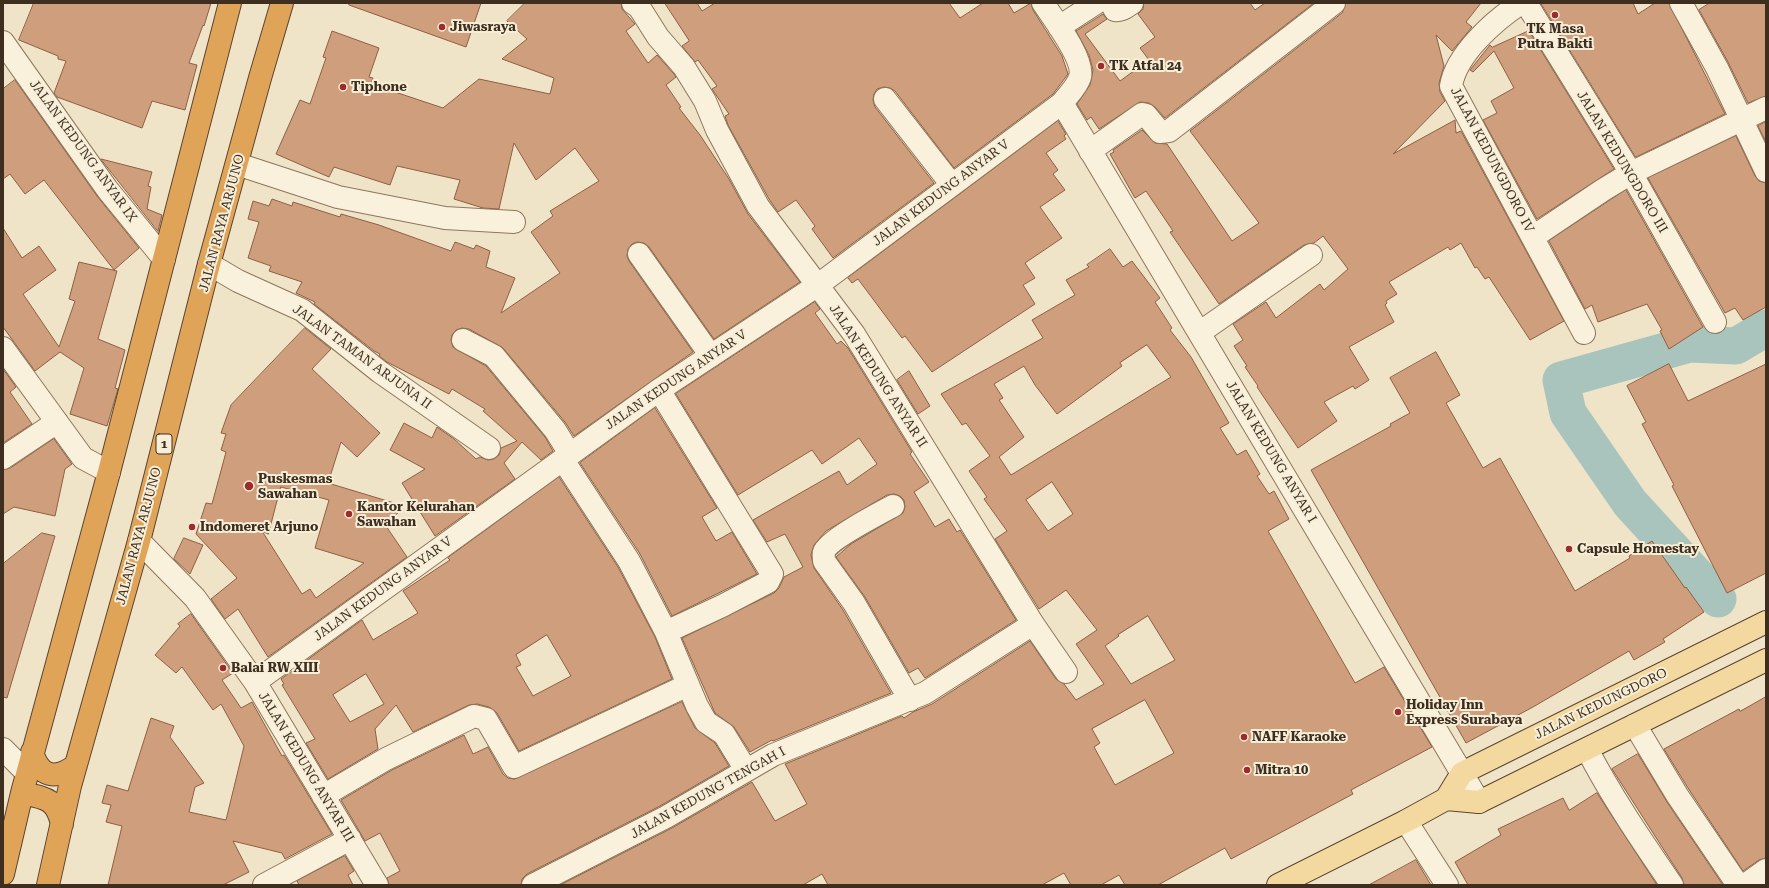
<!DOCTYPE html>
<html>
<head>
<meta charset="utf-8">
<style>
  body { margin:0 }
  #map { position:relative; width:1769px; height:888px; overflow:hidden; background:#f0e4c8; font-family:"Roboto Serif",serif }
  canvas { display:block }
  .frame { position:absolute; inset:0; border:4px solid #3d2e20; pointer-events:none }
</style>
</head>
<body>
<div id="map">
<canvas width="1769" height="888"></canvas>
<div class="frame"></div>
</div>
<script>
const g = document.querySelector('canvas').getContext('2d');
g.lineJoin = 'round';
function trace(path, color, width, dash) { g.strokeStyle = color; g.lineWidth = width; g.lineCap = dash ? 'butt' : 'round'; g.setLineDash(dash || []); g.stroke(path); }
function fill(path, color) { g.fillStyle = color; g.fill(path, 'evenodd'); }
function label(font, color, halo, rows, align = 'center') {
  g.font = font + ' "Roboto Serif",serif'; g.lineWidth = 4; g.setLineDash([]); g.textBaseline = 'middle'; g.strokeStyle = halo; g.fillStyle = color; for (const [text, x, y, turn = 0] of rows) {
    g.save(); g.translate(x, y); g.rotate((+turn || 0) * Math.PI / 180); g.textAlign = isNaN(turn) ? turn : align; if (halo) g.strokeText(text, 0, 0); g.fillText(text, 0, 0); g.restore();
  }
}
const river = new Path2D(`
  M1718,599l-88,-96 -62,-90 -7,-33 129,-36 46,2 30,-18`);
const building = new Path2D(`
  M34,3h177l-7,23 -1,-1 -14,38 8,2 -12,45 -33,-9 -10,27 -85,-31 -3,-4 12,-32 -8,-2v-3l-39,-16z
  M350,3h131l-15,44 -117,-42z
  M525,3h96l1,6 13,15 -9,7 22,32 9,-8 17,19 2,3 -10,8 15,22 -2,1 21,27 29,44 19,35 52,68 -86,57 -65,-92 -5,-4 -7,-1 -5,2 -4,5 -1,7 2,5 64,91 -119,84 -9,-14 -62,-74 -34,-19 -7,-1 -6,2 -4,5 -1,5 2,7 33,19 59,71 8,14 -12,9 -19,-18 -18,21 11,16 -80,57 -33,-53 23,-14 -35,-19 14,-27 28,15 5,-11 17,12 22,20 4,-2 8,3 6,-1 5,-4 2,-7 16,-7 -34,-30 2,-2 -33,-20 -3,5 -62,-32 -8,-6 1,-2 -6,-3 -60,-47 1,-2 -19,-9 6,-11 -33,-11 2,-5 -23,-8 11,-36 -11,-3 5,-18 16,5 3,-7 20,7 1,-4 47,15 1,-3 38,11 72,26 4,-9 19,7 2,-4 14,6 -4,16 29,11 -14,35 59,-40 -29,-41 22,-16 -3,-5 49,-30 -24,-33 -39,32 -22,-37 -15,66 -16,-1 -29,-9 6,-19 -63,-14 -7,19 -56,-18 -5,10 -53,-23 24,-54 10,4 16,-46 -3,-1 9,-26 47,17 -10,29 4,1 -2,6 72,24 36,-29 71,15 4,-16 -52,-19 25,-20 -20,-18z
  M665,3h32l5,8 13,-8h234l11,15 23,-15h25l6,10 17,-10 2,7 29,46 6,18 -15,20 -99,74 -59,-77 -5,-3 -6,-1 -7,2 -3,5 -1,6 2,7 59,76 -101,75 -21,-29 3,-3 -19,-26 -18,12 -9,-13 -41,-74 -3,-9 4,-2 -17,-25 5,-3 -19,-26 -3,2 -13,-16 7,-5z
  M1144,3h106l5,7 10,-7h49l-149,115 -10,-11 -6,-4 -9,-1 -41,27 -8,-12 -4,3 -10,-16 13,-19 3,-15 -4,-15 -13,-24 27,-17 4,5 -22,15 35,47 29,-21 -9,-12 15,-11 -17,-23 5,-5z
  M1346,3h135l-15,19 6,5 -20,24 -16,-16 8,31 -5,17 1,9 5,9 -52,53 62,-34 1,13 5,-2 103,190 -34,19 -41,-63 -4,2 -8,-12 -2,1 -14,-25 -11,7 -2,-3 -59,35 8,12 -11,7 1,2 -2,2 9,17 -45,25 20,33 -14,9 -2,-3 -29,16 13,19 -39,27 -41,-61 1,-1 -13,-19 2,-1 -13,-20 9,-6 -10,-16 33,-22 10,16 44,-34 4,6 24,-21 -25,-33 -9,7 -10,2 -85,59 -49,-72 3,-1 -27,-40 -11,7 -25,-44 4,-2 -1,-2 29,-20 13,13 12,1 65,97 27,-18 -69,-92 152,-118z
  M1541,3h92l5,11 17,-11h14l56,111 -89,43z
  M1710,3h56v93l-18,7 -20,-41 -29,-52z
  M1529,31l85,138 -77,50 -54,-99 14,-7 -6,-12 23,-13 -20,-37 -21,21 -3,-2 20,-25 2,2z
  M15,80l82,116 42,52 -25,22 -70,-90 -19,14 -15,-20 -7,5v-90z
  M1058,121l8,13 -2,2 2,3 -20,14 12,17 -5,4 12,16 -25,17 22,31 -37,25 10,15 -12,7 12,19 -103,68 -27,-36 -3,2 -44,-59 -6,4 -4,-5z
  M1766,122v20l-8,-16z
  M1736,136l19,40 4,5 7,2v124l-23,13 -8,-12 -10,5 -77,-135z
  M101,159l51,13 -4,14 3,1 -4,22 15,6 -4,16z
  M1626,190l77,137 -34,22 -9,-18 2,-1 -15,-26 -49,18 -6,-17 -7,4 -36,-68z
  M3,228l19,30 17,-12 17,24 -33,24 36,53 16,-46 -6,-2 10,-37 38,9 -19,68 27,11 -10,38 3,1 -11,37 -37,-12 14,-46 -24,-16 -25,19 -32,-44z
  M1110,249l13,18 9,-6 28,37 -5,4 17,26 -2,2 21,27 38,66 -9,5 17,27 9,-5 14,24 -3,2 12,18 5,-3 15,28 -21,12 87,152 29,-16 48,80 -81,43 2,4 -122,65 -6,-11 -67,37h-33l-6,-10 -18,10h-30l-7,-12 -22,12h-214l-6,-11 -19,11h-243l112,-57 80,-46 23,39 32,-17 -22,-40 117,-48 2,2 9,-6 19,-8 98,-63 26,38 8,5 12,16 28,-16 -28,-40 21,-14 -31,-40 -27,19 -44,-70 12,-8 -23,-32 3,-2 -18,-26 21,-15 -24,-33 -4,2 -21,-31 102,-56 -11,-18 43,-25 -9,-15 23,-13 -2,-2zM1147,345l24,32 -160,98 -12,-18 25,-20 -25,-37 4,-2 -9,-14 30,-18 11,19 22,29 65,-48 -2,-3zM1052,482l21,32 -25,17 -22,-31zM1148,616l27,44 -44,24 -26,-38 14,-10 -1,-1zM1145,700l29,53 -59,32 -21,-38 6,-4 -8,-14z
  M815,302l5,7 -5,4 22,31 4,-3 7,7 64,104 -2,2 19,28 -15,10 21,35 14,-8 8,13 3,-2 56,90 -91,58 -7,-10 -9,5 -44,-76 -29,-40 15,-13 52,-31 2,-6 -1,-7 -4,-4 -6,-2 -7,1 -61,36 -12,14 -3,10 3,13 29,42 48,83 -118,48 -1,-1 -22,12 -16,-25 -19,-14 -33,-75 92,-45 5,-5 5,-11 19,-10 -18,-33 -18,8 -14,-22 86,-49 8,14 30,-21 -18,-26 -37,26 -10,-14 -74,45 -62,-101z
  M305,328l26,21 -19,20 68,64 -23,24 -16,-15 -13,41 76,23 -18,20 21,31 -139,100 -30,-48 -13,10 -14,-20 26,-21 -41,-44 10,-31 6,1 14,-52 -5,-2 5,-16 -5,-1 10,-28zM281,487l48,13 -14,48 49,15 -48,35 -6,-9 -8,5 -40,-63 6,3z
  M1436,352l24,43 -14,8 37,65 17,-10 75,133 55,-33 -1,-2 23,-15 33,47 1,-1 18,25 -41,27 2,3 -31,18 -5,-9 -96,56 -67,36 -155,-273 80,-44 -1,-2 20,-11 -20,-35z
  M1669,364l19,37 78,-37v209l-39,20 -55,-107 2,-1 -32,-61 4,-2 -19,-36z
  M3,369l13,18 -6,5 22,32 -29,19z
  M909,371l21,35 -12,8 -21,-34z
  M655,408l62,100 -15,9 14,24 16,-9 25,42 -85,42 -32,-62 -60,-91z
  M54,439l18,25 -7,5 -10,47 -41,-9 -11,7v-44l7,-2z
  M559,477l59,90 37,70 17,42 -153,72 -22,-38 -8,-6 -12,-3 -8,1 -56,27 -17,-27 -21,24 3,20 -50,30 -22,-36 9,-4 -33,-54 2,-1 -3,-5 81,-59 11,20 45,-27 -15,-22 47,-31 -2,-2zM547,635l24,41 -38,20 -17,-29 5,-2 -5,-10zM366,674l18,30 -34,18 -17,-27z
  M42,533l13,3 -48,162 -4,-1v-133z
  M184,538l19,7 -13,29 -16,-15z
  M191,614l42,59 -11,7 19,28 11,-6 30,54 2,-1 48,79 -47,25 -3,-6 -49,-12 16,31 -26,13h-115l14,-59 -16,-4 5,-17 -9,-2 5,-18 21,6 23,-73 23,8 -4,11 34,46 -9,4 -6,25 37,8 18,-74 -23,-42 -8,6 -31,-43 -6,6 -21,-18 25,-29 -2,-2z
  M1766,697v161l-7,2 -16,11 -55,-83 -24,-39 75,-40 1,2z
  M682,702l13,26 20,15 14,23 -69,40 -133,68 -5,5 -1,6h-132l-2,-7 13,-7 -20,-38 -15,8 -24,-41 51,-30 72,-35 9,19 15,-7 15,27 5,4 6,1z
  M1638,754l29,48 56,83h-39l-2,-7 -70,-109z
  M1597,793l60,92h-189l-13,-23 46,-27 -3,-6 65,-31 6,12z
  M345,856l9,15 -6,4 5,10h-54l-2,-4z
  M1416,860l15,25h-62z`);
const street = new Path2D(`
  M633,3l6,4 19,30 26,30 21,34 12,29 41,76 96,128 179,290 33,48
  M1111,3l4,7c7,1 11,-3 17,-7
  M1521,3c-26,17 -65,51 -70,83l133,247
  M1526,3l105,170 84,149
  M1681,3l36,65 49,103
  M1059,27l37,-24
  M3,42l104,147 57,70
  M885,99l67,86
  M1062,103l417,699
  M1090,151l52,-37 4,1 14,17 9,-1 165,-128
  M237,164l101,33 107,21 69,4
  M1533,237l70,-47 28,-17 135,-65
  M639,254l72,102
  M209,264l29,17 64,29 78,62 109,76
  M1199,333l112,-78
  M463,340l31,16 61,74 15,24
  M3,348l80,110 26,14
  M659,390l113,184 -4,8 -46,24 -56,26
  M3,458l54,-36
  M563,460l66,101 37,71 31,74 9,16 18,12 22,36
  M893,506c-13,7 -65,34 -69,46 -1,2 0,6 0,9l30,42 56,97
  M139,541l56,57 60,84 122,203
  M255,682l404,-292 159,-105 244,-182c5,-7 15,-16 18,-26 5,-17 -27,-59 -37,-74
  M1635,725l42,70 61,90
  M3,749l24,24
  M1587,749c24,47 55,92 85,136
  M323,796l63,-37 88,-43 12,3 28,48 174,-82
  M1406,821l41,64
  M264,885l86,-46
  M533,885l133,-68 107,-62 152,-62 108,-69
  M1745,885l21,-15`);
const primary = new Path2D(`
  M1446,799l33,3 287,-142
  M1278,885l128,-64 40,-22 16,-26 304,-151`);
const highway = new Path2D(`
  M32,752c8,26 24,28 44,13
  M22,793c23,5 34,5 40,31
  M3,874l19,-81 87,-321 121,-469
  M48,885l22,-99 69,-245 70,-277 51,-186 22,-75`);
const markers = [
  [1555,15,4,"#9e2a2b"],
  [442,27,4,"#9e2a2b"],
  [1101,66,4,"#9e2a2b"],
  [343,87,4,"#9e2a2b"],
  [249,486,5,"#9e2a2b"],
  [349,514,4,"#9e2a2b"],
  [192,527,4,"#9e2a2b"],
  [1569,549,4,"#9e2a2b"],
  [223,668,4,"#9e2a2b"],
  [1398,712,4,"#9e2a2b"],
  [1244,737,4,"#9e2a2b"],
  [1247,770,4,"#9e2a2b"]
];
const shields = [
  [164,444,16]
];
const shieldNames = [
  ["1",164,444]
];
const poiNames = [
  ["Jiwasraya",450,27],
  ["TK Masa",1555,29,"center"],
  ["Putra Bakti",1555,44,"center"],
  ["TK Atfal 24",1109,66],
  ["Tiphone",351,87],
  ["Puskesmas",258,479],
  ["Sawahan",258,494],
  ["Kantor Kelurahan",357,507],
  ["Sawahan",357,522],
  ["Indomeret Arjuno",200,527],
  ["Capsule Homestay",1577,549],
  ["Balai RW XIII",231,668],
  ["Holiday Inn",1406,705],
  ["Express Surabaya",1406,720],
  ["NAFF Karaoke",1252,737],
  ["Mitra 10",1255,770]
];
const streetNames = [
  ["JALAN KEDUNG ANYAR IX",83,151,54],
  ["JALAN KEDUNGDORO IV",1492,160,62],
  ["JALAN KEDUNGDORO III",1622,162,59],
  ["JALAN KEDUNG ANYAR V",941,193,-37],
  ["JALAN RAYA ARJUNO",222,223,-75],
  ["JALAN TAMAN ARJUNA II",362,357,36],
  ["JALAN KEDUNG ANYAR II",878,376,57],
  ["JALAN KEDUNG ANYAR V",676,380,-34],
  ["JALAN KEDUNG ANYAR I",1271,452,59],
  ["JALAN RAYA ARJUNO",139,536,-75],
  ["JALAN KEDUNG ANYAR V",383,589,-36],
  ["JALAN KEDUNGDORO",1601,704,-26],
  ["JALAN KEDUNG ANYAR III",306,767,59],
  ["JALAN KEDUNG TENGAH I",708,793,-29]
];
trace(river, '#a9c4bc', 37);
fill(building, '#cf9f7d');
trace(building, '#8d5f41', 1);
trace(street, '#8d765c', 24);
trace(primary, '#5b4430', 24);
trace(highway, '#5b4430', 24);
trace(street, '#faf1dc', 22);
trace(primary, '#f3d9a0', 22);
trace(highway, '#e0a458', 22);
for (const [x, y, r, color] of markers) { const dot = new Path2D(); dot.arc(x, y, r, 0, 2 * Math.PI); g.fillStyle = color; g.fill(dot); trace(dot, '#f7eed8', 1.5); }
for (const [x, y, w] of shields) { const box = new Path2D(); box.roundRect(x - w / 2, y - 10, w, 20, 3); g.fillStyle = '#f7eed8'; g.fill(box); trace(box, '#3d2e20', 1); }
label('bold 12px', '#3d2e20', null, shieldNames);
label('bold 13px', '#3d2e20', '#f7eed8', poiNames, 'left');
label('13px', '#3d2e20', '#f7eed8', streetNames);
</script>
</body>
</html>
